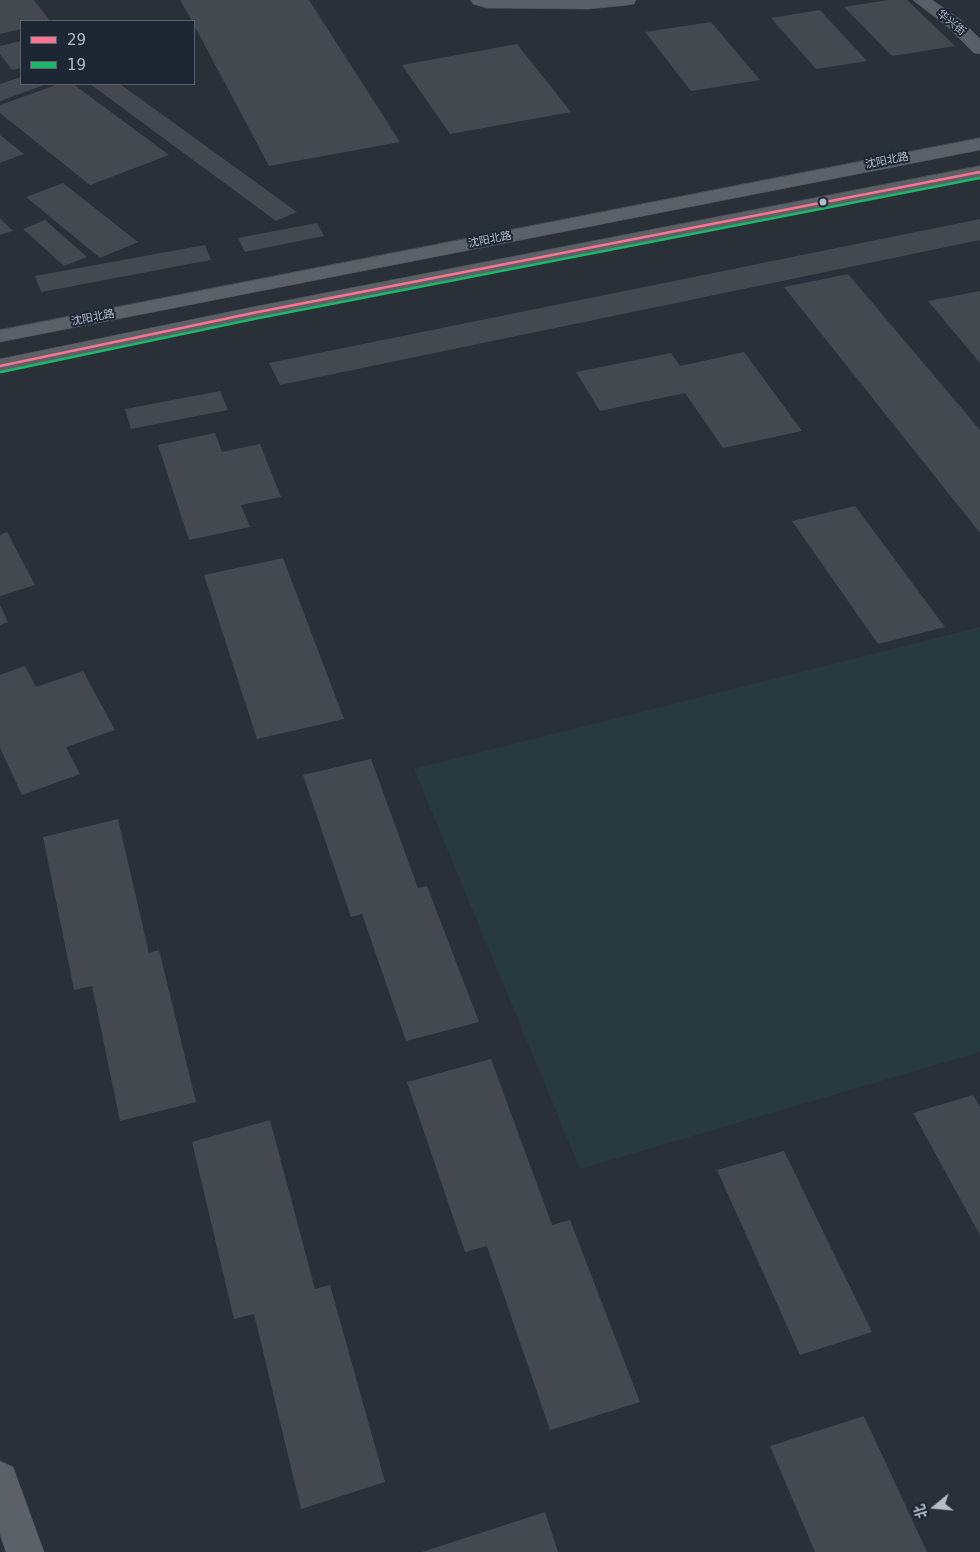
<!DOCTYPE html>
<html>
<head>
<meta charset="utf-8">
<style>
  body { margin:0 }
  #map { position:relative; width:980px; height:1552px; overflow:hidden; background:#2a3038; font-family:"DejaVu Sans","Noto Sans SC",sans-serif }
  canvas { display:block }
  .legend { position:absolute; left:20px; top:20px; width:175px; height:65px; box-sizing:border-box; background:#1d2633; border:1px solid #59626f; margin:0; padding:6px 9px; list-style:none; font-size:15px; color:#b4bcc9 }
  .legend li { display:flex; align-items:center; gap:10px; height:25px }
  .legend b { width:25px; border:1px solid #59626f }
  .north { position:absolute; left:910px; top:1482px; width:50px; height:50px; -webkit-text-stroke:4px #1d2633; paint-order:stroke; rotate:253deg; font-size:14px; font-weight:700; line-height:20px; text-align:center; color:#b4bcc9 }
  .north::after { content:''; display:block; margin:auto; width:18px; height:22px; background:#b4bcc9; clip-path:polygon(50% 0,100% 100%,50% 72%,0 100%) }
</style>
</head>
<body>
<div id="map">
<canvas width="980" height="1552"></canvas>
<ul class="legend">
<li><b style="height:6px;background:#fc738d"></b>29</li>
<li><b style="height:6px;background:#1ab867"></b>19</li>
</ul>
<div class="north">北</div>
</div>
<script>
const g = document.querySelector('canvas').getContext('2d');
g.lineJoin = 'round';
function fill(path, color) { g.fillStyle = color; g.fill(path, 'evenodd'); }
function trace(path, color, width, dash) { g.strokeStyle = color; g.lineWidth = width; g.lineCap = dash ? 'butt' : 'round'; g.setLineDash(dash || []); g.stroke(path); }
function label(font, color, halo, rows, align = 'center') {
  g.font = font + ' "DejaVu Sans","Noto Sans SC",sans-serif'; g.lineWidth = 4; g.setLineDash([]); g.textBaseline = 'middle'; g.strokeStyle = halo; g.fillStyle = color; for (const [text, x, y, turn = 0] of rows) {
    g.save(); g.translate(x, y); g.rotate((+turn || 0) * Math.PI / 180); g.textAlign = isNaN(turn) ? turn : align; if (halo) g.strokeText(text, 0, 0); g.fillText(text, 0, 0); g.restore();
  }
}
const green = new Path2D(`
  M980,627v425l-400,117 -166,-400z`);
const building = new Path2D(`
  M0,0h34l16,21h-29v8l-21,5z
  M180,0h129l91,142 -131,24 -75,-141v-4h-2z
  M888,0h19l48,46 -63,10 -48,-49z
  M820,10l47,51 -51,8 -45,-51z
  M711,22l49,58 -69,11 -46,-59z
  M21,41v27l-9,2 -12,-16v-8z
  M517,44l54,68 -121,22 -48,-69z
  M21,77v7h26l-47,17v-17z
  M59,84h14l96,71 -79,30 -90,-72v-8z
  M90,84h30l177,128 -21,9z
  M0,135l24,19 -24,9z
  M63,183l75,59 -38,16 -74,-61z
  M0,218l13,13 -13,4z
  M980,219v21l-700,145 -11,-22z
  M45,220l42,37 -23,9 -41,-37z
  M317,223l7,13 -79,16 -7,-14z
  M205,245l6,15 -170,32 -6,-16z
  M848,274l132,156v103l-196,-246z
  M980,291v72l-52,-62z
  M744,352l58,79 -79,17 -38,-55 -85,18 -24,-39 95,-19 9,13z
  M220,391l8,19 -97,19 -6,-20z
  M215,433l7,19 38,-8 21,53 -40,8 9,22 -61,13 -31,-95z
  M855,506l90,121 -67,17 -86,-123z
  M7,532l28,53 -35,11v-61z
  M283,558l61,161 -87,20 -53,-164z
  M0,605l8,17 -8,3z
  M25,666l11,21 47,-16 32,59 -49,17 14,27 -58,21 -22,-47v-73z
  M371,759l47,129 9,-2 52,136 -73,19 -44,-127 -11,3 -48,-142z
  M118,819l31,134 10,-3 37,152 -76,19 -28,-135 -18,4 -31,-153z
  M491,1059l61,166 18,-5 70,182 -90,28 -63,-184 -22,6 -58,-170z
  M973,1095l7,12v128l-67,-122z
  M270,1120l45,169 15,-4 55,197 -84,27 -47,-195 -20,5 -42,-177z
  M784,1151l88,181 -72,23 -83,-185z
  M864,1416l63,136h-112l-45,-106z
  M545,1512l13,40h-136z`);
const minor = new Path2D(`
  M471,0h165l-2,4 -6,1 -39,4 -102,-1 -14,-4z
  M913,0h19l29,20 19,19v15l-6,-1 -25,-25z`);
const primary = new Path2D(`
  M980,138v12l-980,192v-12z
  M980,166v12l-727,141 -253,54v-14l253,-52z
  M0,1461l13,6 31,85h-38l-6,-18z`);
const bus1 = new Path2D(`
  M0,366l253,-53 727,-141`);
const bus2 = new Path2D(`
  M1,372l253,-53 726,-141`);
const markers = [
  [823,202,4.5,"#b4bcc9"]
];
const farStreetnames = [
  ["华兴街",951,23,39],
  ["沈阳北路",887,161,-11],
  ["沈阳北路",490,240,-11],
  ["沈阳北路",93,318,-11]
];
fill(green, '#273a3e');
fill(building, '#444950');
trace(minor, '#484c53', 1);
trace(primary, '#484c55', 1);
fill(minor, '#5a5e66');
fill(primary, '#5c6168');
trace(bus1, '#fc738d', 2.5);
trace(bus2, '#1ab867', 2.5);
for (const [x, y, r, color] of markers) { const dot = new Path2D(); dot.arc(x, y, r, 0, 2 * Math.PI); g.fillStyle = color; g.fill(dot); trace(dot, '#1d2633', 2); }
label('11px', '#b4bcc9', '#1d2633', farStreetnames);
</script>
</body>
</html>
